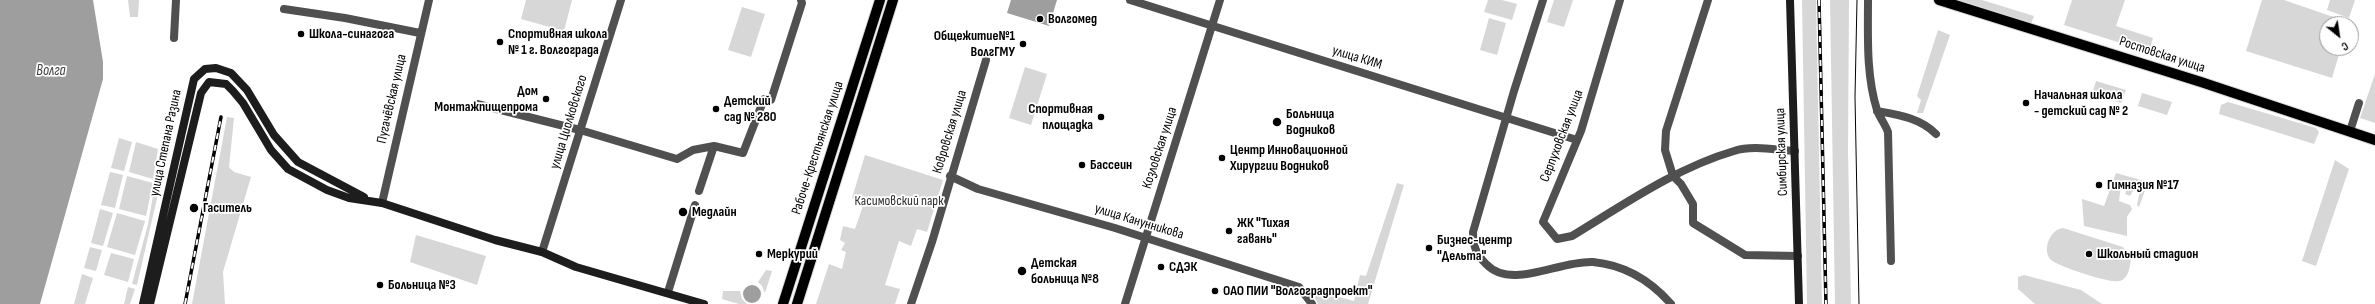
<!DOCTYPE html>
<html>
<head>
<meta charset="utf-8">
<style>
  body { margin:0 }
  #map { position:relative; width:2375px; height:304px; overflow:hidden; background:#fff; font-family:"Sofia Sans Condensed",sans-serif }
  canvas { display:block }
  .north { position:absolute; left:2319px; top:16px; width:40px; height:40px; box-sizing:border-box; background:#fff; border:1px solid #999; border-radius:50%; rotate:150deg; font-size:11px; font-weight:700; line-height:16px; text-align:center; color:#000 }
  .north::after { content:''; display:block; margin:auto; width:14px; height:18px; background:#000; clip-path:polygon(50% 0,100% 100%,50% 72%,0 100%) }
</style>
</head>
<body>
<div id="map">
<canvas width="2375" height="304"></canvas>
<div class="north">С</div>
</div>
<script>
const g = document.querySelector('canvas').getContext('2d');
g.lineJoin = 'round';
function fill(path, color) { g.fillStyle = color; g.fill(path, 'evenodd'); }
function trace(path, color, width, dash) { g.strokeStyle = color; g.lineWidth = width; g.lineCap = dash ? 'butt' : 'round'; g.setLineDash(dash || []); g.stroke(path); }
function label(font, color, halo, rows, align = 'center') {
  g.font = font + ' "Sofia Sans Condensed",sans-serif'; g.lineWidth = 3.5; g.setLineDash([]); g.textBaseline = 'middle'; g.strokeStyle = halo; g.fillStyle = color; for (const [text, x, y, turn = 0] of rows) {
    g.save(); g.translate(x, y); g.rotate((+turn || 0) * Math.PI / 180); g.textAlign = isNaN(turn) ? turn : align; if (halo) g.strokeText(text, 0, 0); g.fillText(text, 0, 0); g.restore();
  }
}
const green = new Path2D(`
  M128,0h11l-1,17h-8z
  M526,0h46l-8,31 -43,-12z
  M1488,0h14l15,4 -5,16 -28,-8z
  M1554,0h19l-9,27 -17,-5z
  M1802,0h14l6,304h-15z
  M1830,0h19l-1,151 3,153h-16z
  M1952,0h30l52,16 -3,8z
  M2072,0h53l-9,26 37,12 -4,14 -85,-27z
  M2262,0h22l64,22v2h-21v24h14l-9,30 -86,-27z
  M2330,0h25l-6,18 -22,-8z
  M742,7l23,7 -14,43 -23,-7z
  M1489,18l17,5 -9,32 -17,-5z
  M1938,30l12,5 -27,78h-6l4,-13 -4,-4z
  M1025,67l22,7 -16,51 -22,-7z
  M2375,74v49l-15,-5z
  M2096,81l30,9 -5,13 -29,-9z
  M2142,93l30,9 -5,13 -29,-9z
  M2228,102l88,26 3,4 -5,12 -95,-30 2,-9z
  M227,117l7,1 -5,49 5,5 17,5 -28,95 2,32h-33z
  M119,138l13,4 -8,29 -13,-3z
  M136,142l22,7 -5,30 -24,-7z
  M161,150l7,1 -31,134 -5,-1 16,-60z
  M865,155l78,25 -16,52 -10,-3 -6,17 -12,-5 -14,44 15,4 -5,15h-79l13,-40 13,5 4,-17 -5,-2 4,-7 -5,-3 3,-14 12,3 9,-26 -12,-5z
  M2335,160l14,9 -33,97 -14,-5z
  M110,172l13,3 -8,33 -14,-3z
  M2116,173l32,9 -9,25 -2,-2 4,-19 -9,2 1,3 -3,5 -5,-2 3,-7 -7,-2 -2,16 11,4 2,4 -5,8v19l-43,-10 -2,-27 22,7z
  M127,176l26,7 -7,33 -27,-7z
  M1397,183l7,2 -36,119h-50l-6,-11 5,-6 8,6 29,8 6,-26 6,1z
  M100,209l13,4 -10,33 -12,-3z
  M117,213l28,8 -10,34 -28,-8z
  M2063,228l60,19 8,11c-1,8 -2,20 -11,23 -9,3 -64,-15 -70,-22 -8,-11 1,-30 13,-31z
  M416,235l70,21 -9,29 -67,-23z
  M90,247l12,3 -6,21 -12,-3z
  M111,253l23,6 -6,23 -24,-7z
  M766,270l6,1 -7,22 -3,-7 -4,-4z
  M82,274l11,4 -8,26h-11z
  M2024,275l57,15 21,14h-67l-17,-15v-12z
  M128,287l7,2 -5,15h-6z
  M723,291h17l2,8 5,5h-8l-17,-5z`);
const water = new Path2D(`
  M0,0h93l10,62v17l-63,225h-40z
  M1011,0h46l-8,26 -42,-13z
  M743 294a9 9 0 1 1 18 0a9 9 0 1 1-18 0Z`);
const minor = new Path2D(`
  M1130,0l447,140
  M1543,0l-29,91 -41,141c0,14 3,22 13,32 26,27 73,-4 107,-2 32,3 57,18 78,42
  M1620,0l-39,131 -38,91 14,17 15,-3c51,-31 104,-68 162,-85 18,-6 42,-1 61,0
  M1708,0l-42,131 -1,19 8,26 8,8 12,20v19l52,32 53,1
  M1868,0c0,36 -2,75 9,110 3,8 8,14 11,22l3,129
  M284,9l61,9 75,15
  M174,38l2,-38
  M477,104l103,26 97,29 16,-9 21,-4
  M1877,111c22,4 43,7 59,23
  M2350,131l9,-28
  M950,176l28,13 137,39 184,59 13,17
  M699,191l15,-45 29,7 21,-54 7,1 31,-97 -1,-3
  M382,203l47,-203
  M668,292l27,-87
  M911,304l21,-62 54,-182`);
const tertiary = new Path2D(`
  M542,252l79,-252
  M1125,304l95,-304`);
const secondary = new Path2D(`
  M1790,0l9,304
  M143,304l51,-225 11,-10 11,-1 15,5 16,17 27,45 24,27 66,35
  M150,304l51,-211 8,-11 17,2 7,7 10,12 28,47 17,19 39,21 22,8 33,5 113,37 47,12 34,15 128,37`);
const primary = new Path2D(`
  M1939,0l262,82 174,58
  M783,304l97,-304
  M797,304l96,-304`);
const tram = new Path2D(`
  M1857,0l-2,97 4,207`);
const rail = new Path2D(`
  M1819,0l7,304
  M185,304l36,-187`);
const markers = [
  [1040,19,4,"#000"],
  [301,34,4,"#000"],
  [500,42,4,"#000"],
  [1023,44,4,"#000"],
  [546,99,4,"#000"],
  [2026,103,4,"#000"],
  [716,109,4,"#000"],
  [1101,117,4,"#000"],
  [1277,122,5,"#000"],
  [1222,158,4,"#000"],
  [1082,165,4,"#000"],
  [2099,185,4,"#000"],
  [194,208,5,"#000"],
  [683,212,5,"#000"],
  [1229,231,4,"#000"],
  [1429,248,4,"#000"],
  [759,254,4,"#000"],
  [2089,254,4,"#000"],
  [1161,267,4,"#000"],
  [1022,271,5,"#000"],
  [380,285,4,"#000"],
  [1215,291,4,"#000"]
];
const poiNames = [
  ["Волгомед",1048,19],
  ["Школа-синагога",309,34],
  ["Спортивная школа",508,34],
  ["№ 1 г. Волгограда",508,50],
  ["Общежитие№1",1015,36,"right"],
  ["ВолгГМУ",1015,52,"right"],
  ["Дом",538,91,"right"],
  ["Монтажпищепрома",538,107,"right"],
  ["Начальная школа",2034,95],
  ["- детский сад № 2",2034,111],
  ["Детский",724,101],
  ["сад № 280",724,117],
  ["Спортивная",1093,109,"right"],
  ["площадка",1093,125,"right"],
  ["Больница",1286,114],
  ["Водников",1286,130],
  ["Центр Инновационной",1230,150],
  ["Хирургии Водников",1230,166],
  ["Бассеин",1090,165],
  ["Гимназия №17",2107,185],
  ["Гаситель",203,208],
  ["Медлайн",692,212],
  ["ЖК \"Тихая",1237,223],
  ["гавань\"",1237,239],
  ["Бизнес-центр",1437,240],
  ["\"Дельта\"",1437,256],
  ["Меркурий",767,254],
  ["Школьный стадион",2097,254],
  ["Детская",1031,263],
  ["больница №8",1031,279],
  ["СДЭК",1169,267],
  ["Больница №3",388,285],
  ["ОАО ПИИ \"Волгоградпроект\"",1223,291]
];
const streetNames = [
  ["Ростовская улица",2162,55,18],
  ["улица КИМ",1357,58,17],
  ["Пугачёвская улица",392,99,-77],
  ["улица Циолковского",569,122,-73],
  ["Ковровская улица",950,132,-73],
  ["Серпуховская улица",1562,136,-69],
  ["улица Степана Разина",166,143,-78],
  ["Рабоче-Крестьянская улица",818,148,-72],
  ["Козловская улица",1160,148,-72],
  ["Симбирская улица",1782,152,-92],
  ["улица Канунникова",1139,222,17]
];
const parkNames = [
  ["Касимовский парк",899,201]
];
const waterNames = [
  ["Волга",51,71]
];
fill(green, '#d7d7d7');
fill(water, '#9e9e9e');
trace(primary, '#dbdbdb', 12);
trace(minor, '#505050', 8);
trace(tertiary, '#505050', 8);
trace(secondary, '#1d1d1d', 8);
trace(primary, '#000', 10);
trace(tram, '#000', 1);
trace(rail, '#000', 3.5);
trace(rail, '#fff', 2, [6]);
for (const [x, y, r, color] of markers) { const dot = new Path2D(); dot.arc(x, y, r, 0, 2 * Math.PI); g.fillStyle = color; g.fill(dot); trace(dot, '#fff', 1.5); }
label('bold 14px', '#000', '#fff', poiNames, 'left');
label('14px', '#000', '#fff', streetNames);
label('14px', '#2e2e2e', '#fff', parkNames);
label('italic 15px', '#3f3f3f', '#fff', waterNames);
</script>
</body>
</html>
